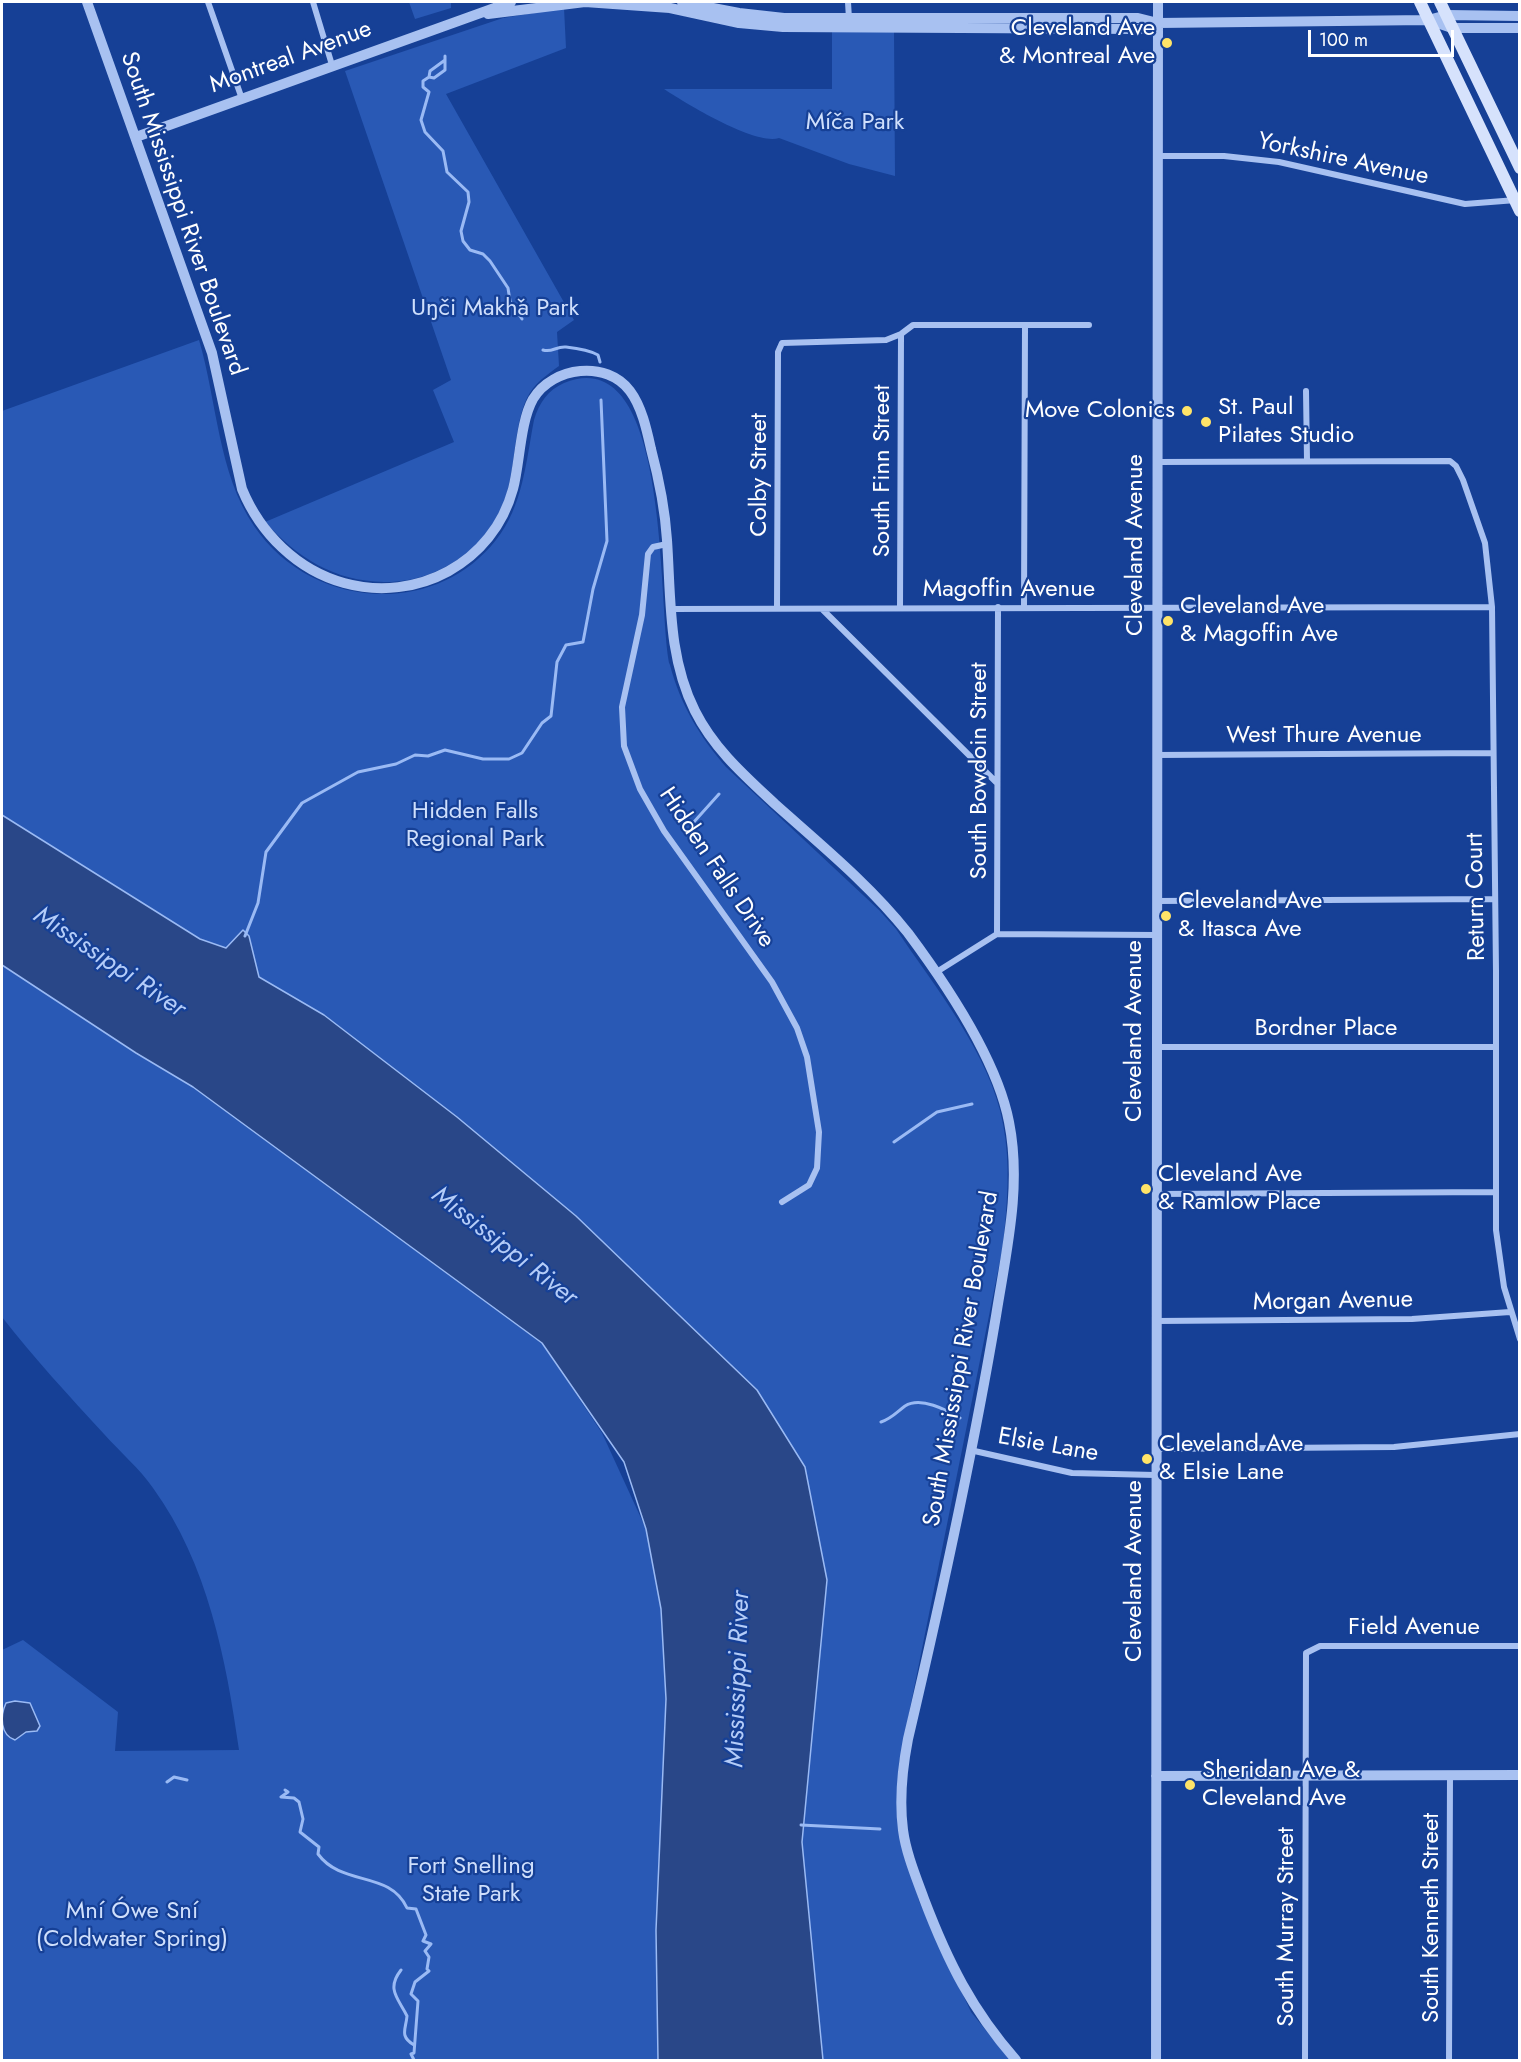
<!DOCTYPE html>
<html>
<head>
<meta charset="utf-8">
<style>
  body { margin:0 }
  #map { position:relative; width:1521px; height:2062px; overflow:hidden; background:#164096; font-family:Jost,sans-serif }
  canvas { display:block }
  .frame { position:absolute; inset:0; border:3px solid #fff; pointer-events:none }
  .scale { position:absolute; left:1308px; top:30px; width:146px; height:27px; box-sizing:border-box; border:3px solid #fff; border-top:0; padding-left:8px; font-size:18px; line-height:21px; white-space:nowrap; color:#fff; -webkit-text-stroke:4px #164096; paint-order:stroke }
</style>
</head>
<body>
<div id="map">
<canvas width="1521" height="2062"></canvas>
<div class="frame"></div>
<div class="scale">100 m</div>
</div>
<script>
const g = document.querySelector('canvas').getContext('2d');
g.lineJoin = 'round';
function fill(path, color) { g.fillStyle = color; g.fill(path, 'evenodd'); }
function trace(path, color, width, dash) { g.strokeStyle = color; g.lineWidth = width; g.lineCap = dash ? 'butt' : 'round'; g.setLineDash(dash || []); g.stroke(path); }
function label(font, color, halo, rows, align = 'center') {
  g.font = font + ' Jost,sans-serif'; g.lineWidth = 4.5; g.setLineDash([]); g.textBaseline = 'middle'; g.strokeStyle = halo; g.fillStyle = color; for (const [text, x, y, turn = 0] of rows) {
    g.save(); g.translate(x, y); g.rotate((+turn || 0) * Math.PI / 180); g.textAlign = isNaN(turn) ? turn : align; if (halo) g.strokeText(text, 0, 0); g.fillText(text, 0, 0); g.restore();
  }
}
const green = new Path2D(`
  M409,2h42v6l-36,11z
  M564,8l2,40 -120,46 128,226 -17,12 2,34c-12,9 -25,17 -32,32 -13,28 -11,64 -20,94 -15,54 -68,91 -123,90 -50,-1 -86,-24 -119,-60l189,-80 -21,-52 18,-10 -106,-309 158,-53z
  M832,31l62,1 1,144 -46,-12 -70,-26c-23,8 -94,-35 -115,-49h168z
  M199,340c18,61 19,133 55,186 56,83 180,93 242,14 27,-34 30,-79 38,-120 5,-17 14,-30 30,-37 109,-45 93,228 106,282 10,39 30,72 56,102l153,143 17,19c38,57 95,126 107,195 8,40 4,81 0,122l-104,517 -1,53 21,85 52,111 39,48h-187l-21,-218 25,-262 -55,-165 -15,-25 -181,-174 -119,-99 -133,-102 -65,-38 -10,-41 -6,-6 -17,18 -26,-9 -198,-124v-404z
  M2,965l134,88 57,34 349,256 60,90 44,96 15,80 5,90 -10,231 2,130h-656v-410l21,-10 95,72 -3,39 124,-1c-13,-91 -31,-186 -86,-262 -13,-19 -33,-36 -49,-54 -35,-38 -70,-76 -102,-117z`);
const water = new Path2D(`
  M2,815l198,124 26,9 17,-18 6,6 10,41 65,38 133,102 119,99 181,174 48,77 22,113 -25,262 21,218h-165l-2,-130 10,-231 -5,-90 -15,-80 -22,-67 -82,-119 -349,-256 -57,-34 -134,-88z
  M15,1701l15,2 10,23 -3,5 -11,1 -11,8c-15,-5 -15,-24 -9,-37z`);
const stream = new Path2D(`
  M445,56v14l-11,8 -5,-1 -6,4v6l6,5 -8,28 4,12 18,19 4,21 21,20 1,10 -8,29 2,10 7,9 13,4 7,7 18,27 2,13 12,18
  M429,77l1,-6 15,-11
  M543,350c9,3 13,-4 23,-3 9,1 25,4 32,8l2,7
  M693,823l26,-29
  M245,936l13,-33 8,-51 36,-49 56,-31 38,-8 19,-9 13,1 17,-6 38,9h26l13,-6 20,-30 9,-7 6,-54 9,-17 17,-3 10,-53 14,-48 -6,-141
  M894,1142l43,-30 35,-8
  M881,1422c10,-3 16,-10 24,-16 16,-10 41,4 55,12
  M167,1782l7,-5 13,3
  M285,1790l3,2 -7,5 13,1 5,4 4,17 -3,13 19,15 -1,7c24,33 72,16 89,54l9,1 10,26 -3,6 8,3 -6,7 4,6 -2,12 2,2 -14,11 -4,12 7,7 -4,52 -3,1 3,6
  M801,1825l79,4
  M401,1970c-15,19 -3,28 6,46 -1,13 -8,20 7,29`);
const minor = new Path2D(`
  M208,2l34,97
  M313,2l19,63
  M848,2l1,17
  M1158,156h66l55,6 186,42 51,-4
  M1306,391l1,69
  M1157,462l293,-1 6,5 7,14 22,63 7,64 4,365v258l8,57 16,52
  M667,544l-14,3 -5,7 -6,61 -20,92 2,39 16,43 24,42 108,151 25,46 10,29 12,75 -2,36 -8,17 -27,17
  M1024,607l1,-282
  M777,608l1,-256 4,-9 104,-3 15,-6 12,-9h176
  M900,608l1,-274
  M670,609l822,-2
  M822,609l175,174
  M1156,755l337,-2
  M1157,901l338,-2
  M997,934l1,-327
  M935,973l62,-39 159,1
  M1156,1047h340
  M1157,1194l338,-2
  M1156,1321l256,-2 98,-7
  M1155,1449l239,-2 126,-13
  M970,1450l102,23 83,2
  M1305,2060l1,-407 14,-7h200
  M1449,2060l1,-285`);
const tertiary = new Path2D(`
  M87,2l125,351 30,136c18,44 55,81 102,94 73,20 149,-20 169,-94 7,-26 7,-67 20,-90 20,-33 74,-39 97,-8 12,16 17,40 21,58 8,30 14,60 16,91 4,59 1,117 28,171 19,38 50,65 80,93 46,41 95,81 133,129 38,51 89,127 101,189 13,65 -3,130 -13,194 -24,142 -55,283 -88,423 -6,31 -9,60 -5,91 3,23 13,47 21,69 24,63 48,111 92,161
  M585,2l85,6 69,15 44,4 357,2 18,-6
  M682,2l57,11 45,5h354l20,5 270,-3 19,-5 73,1
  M488,14l97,-12
  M1428,20l24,8h68
  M136,137l375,-135
  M1156,1776l364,-1
  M1156,2060l2,-2058`);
const secondary = new Path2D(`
  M1420,2l100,209
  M1440,2l80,166`);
const markers = [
  [1167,43,6,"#ffe468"],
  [1187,411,6,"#ffe468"],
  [1206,422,6,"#ffe468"],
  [1168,621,6,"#ffe468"],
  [1166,916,6,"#ffe468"],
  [1146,1189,6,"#ffe468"],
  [1147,1459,6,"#ffe468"],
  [1190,1785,6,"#ffe468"]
];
const poiNames = [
  ["Cleveland Ave",1155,29,"right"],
  ["& Montreal Ave",1155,57,"right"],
  ["St. Paul",1218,408],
  ["Pilates Studio",1218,436],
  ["Move Colonics",1175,411,"right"],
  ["Cleveland Ave",1180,607],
  ["& Magoffin Ave",1180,635],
  ["Cleveland Ave",1178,902],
  ["& Itasca Ave",1178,930],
  ["Cleveland Ave",1158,1175],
  ["& Ramlow Place",1158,1203],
  ["Cleveland Ave",1159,1445],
  ["& Elsie Lane",1159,1473],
  ["Sheridan Ave &",1202,1771],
  ["Cleveland Ave",1202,1799]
];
const streetNames = [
  ["Montreal Avenue",291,58,-20],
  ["Yorkshire Avenue",1343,160,12],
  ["South Mississippi River Boulevard",182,214,71],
  ["South Finn Street",883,471,-90],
  ["Colby Street",760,475,-90],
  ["Cleveland Avenue",1136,545,-90],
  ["Magoffin Avenue",1009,590],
  ["West Thure Avenue",1324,736],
  ["South Bowdoin Street",980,771,-90],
  ["Hidden Falls Drive",716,868,56],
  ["Return Court",1477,897,-91],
  ["Bordner Place",1326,1029],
  ["Cleveland Avenue",1135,1031,-90],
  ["Morgan Avenue",1333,1302,-1],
  ["South Mississippi River Boulevard",962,1359,-80],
  ["Elsie Lane",1048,1446,10],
  ["Cleveland Avenue",1135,1571,-90],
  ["Field Avenue",1414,1628],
  ["South Kenneth Street",1432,1918,-90],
  ["South Murray Street",1287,1927,-90]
];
const parkNames = [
  ["Míča Park",855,123],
  ["Uŋči Makȟa Park",495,309],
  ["Hidden Falls",475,812],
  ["Regional Park",475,840],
  ["Fort Snelling",471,1867],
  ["State Park",471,1895],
  ["Mní Ówe Sní",132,1912],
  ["(Coldwater Spring)",132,1940]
];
const waterNames = [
  ["Mississippi River",109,963,34],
  ["Mississippi River",504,1247,38],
  ["Mississippi River",739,1679,-88]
];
fill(green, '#2959b5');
fill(water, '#294788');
trace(water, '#9abaf4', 1.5);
trace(stream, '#9abaf4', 3);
trace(minor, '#a8c1f1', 6);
trace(tertiary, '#a8c1f1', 10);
trace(secondary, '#d6e2fc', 12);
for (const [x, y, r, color] of markers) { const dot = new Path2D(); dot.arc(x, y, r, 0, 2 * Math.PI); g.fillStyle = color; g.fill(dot); trace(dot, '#164096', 2); }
label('24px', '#fff', '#164096', poiNames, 'left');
label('24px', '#fff', '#164096', streetNames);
label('24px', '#cfdffc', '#164096', parkNames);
label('italic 26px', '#b4ccf8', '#164096', waterNames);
</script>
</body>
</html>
